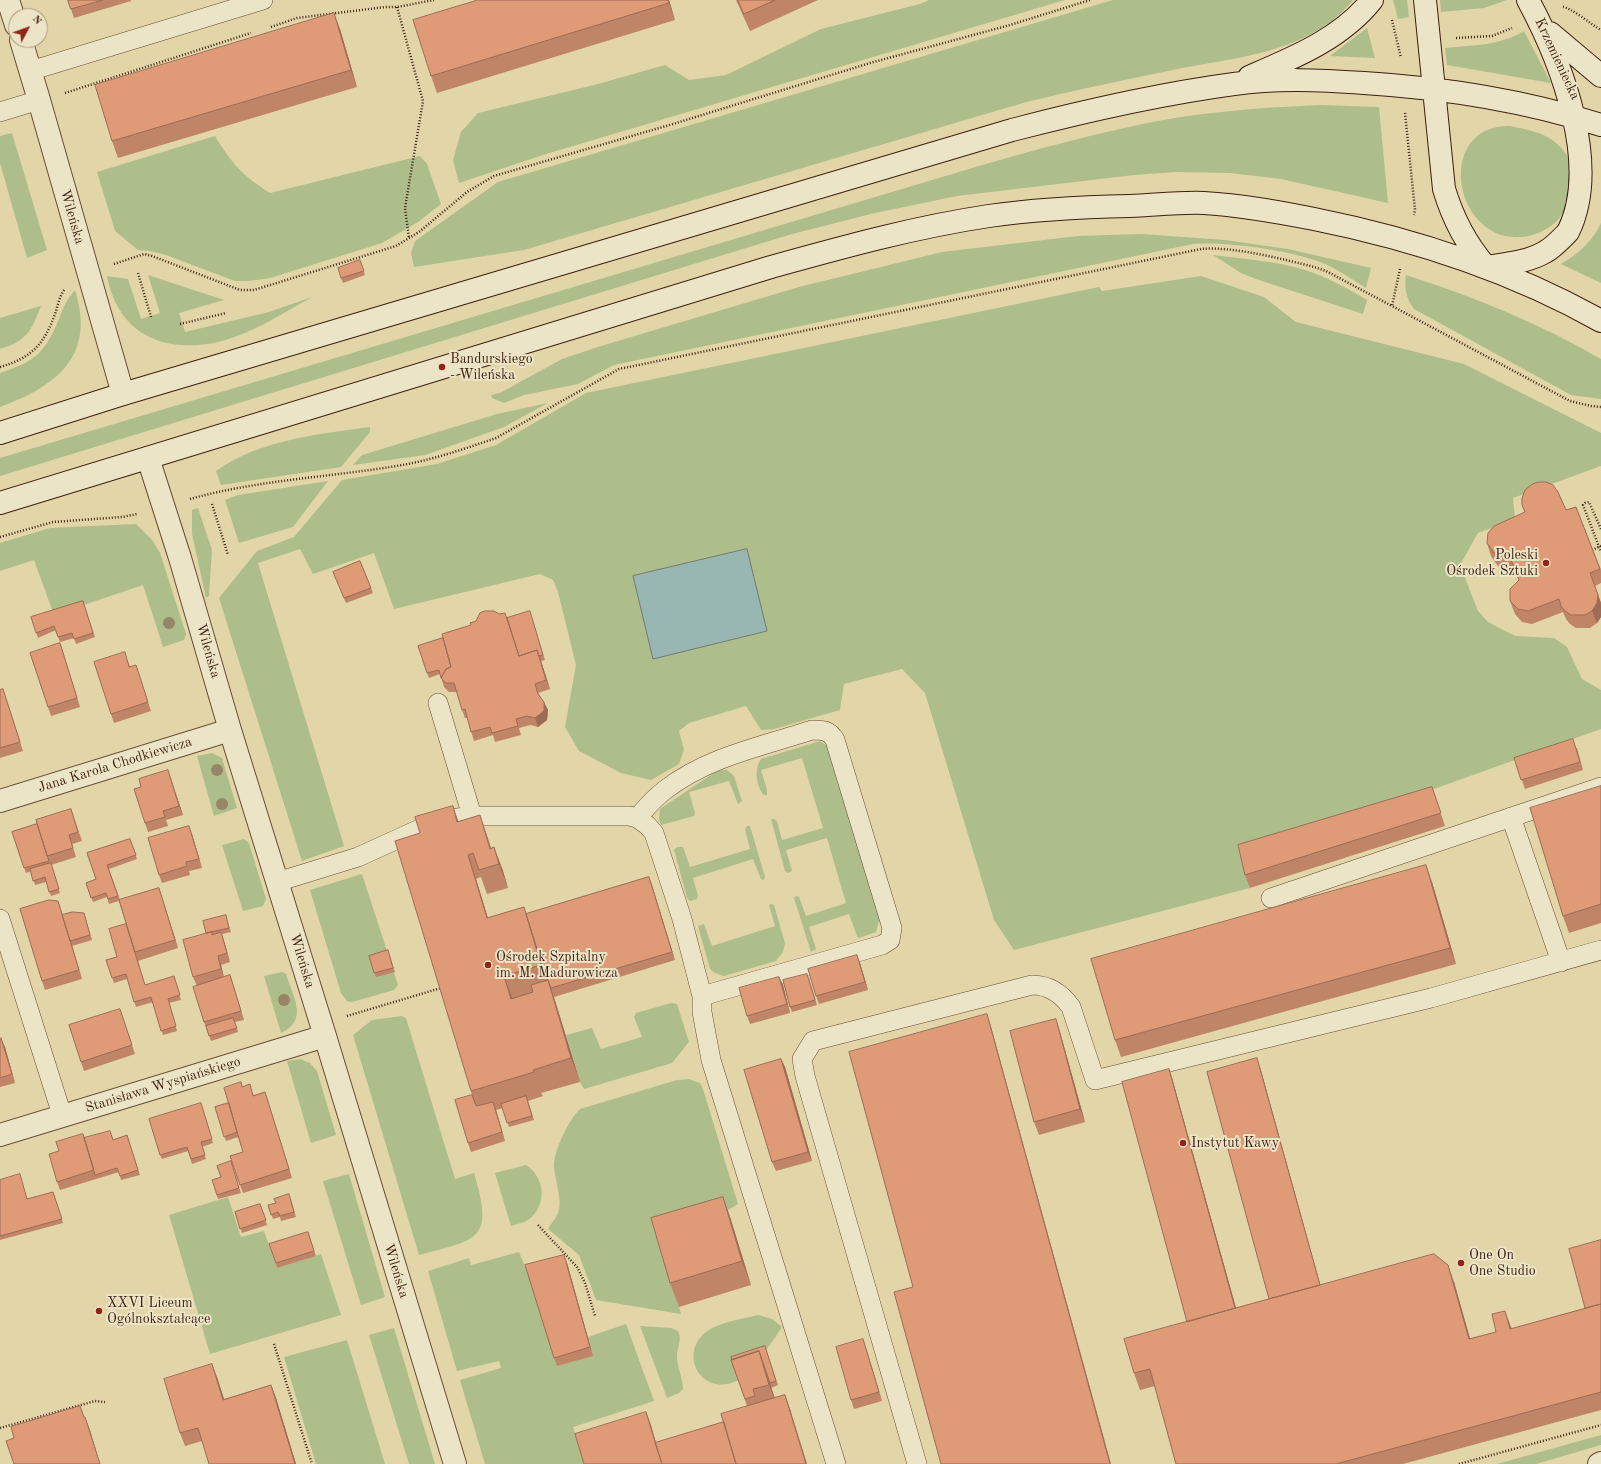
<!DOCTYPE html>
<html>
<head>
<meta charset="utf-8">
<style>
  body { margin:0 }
  #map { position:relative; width:1601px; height:1464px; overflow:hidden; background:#e2d5a8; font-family:"Old Standard TT",serif }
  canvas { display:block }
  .north { position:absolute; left:8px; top:8px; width:40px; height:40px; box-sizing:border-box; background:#ece4c6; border:1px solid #a6957e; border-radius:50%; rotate:49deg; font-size:11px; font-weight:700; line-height:16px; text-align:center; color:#3e1e11 }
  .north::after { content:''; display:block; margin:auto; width:14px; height:18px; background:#8f2418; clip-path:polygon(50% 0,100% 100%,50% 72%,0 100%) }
</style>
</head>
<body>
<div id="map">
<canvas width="1601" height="1464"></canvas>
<div class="north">N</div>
</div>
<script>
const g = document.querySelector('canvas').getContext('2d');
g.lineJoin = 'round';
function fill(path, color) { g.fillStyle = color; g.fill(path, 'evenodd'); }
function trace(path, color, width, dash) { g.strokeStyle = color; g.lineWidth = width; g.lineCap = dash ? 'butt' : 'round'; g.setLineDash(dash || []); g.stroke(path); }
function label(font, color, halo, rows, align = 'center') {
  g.font = font + ' "Old Standard TT",serif'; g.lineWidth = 4; g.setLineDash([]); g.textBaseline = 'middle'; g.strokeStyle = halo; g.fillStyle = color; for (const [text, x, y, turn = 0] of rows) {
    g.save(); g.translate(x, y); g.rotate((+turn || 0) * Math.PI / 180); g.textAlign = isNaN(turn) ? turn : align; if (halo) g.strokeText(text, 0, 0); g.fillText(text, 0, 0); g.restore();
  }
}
const green = new Path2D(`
  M929,0h136l-519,154 -87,29 -6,-23 8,-28 17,-19 120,-29 67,-19 24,15 37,-5 95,-46 99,-25z
  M1113,0h240c-45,55 -120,57 -185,71 -48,10 -97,20 -145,32l-499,147 -110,17 -3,-14 4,-12 83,-59z
  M1393,0h14l2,17 -11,2z
  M1440,0h67l-23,8 -43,4z
  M1367,28l8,30 -45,-2z
  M1524,31l27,52 -104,-18 -2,-17c29,-3 53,-2 79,-17z
  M1320,105l59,2 9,96 -107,-24 -51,-6 -55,-1 -41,3 -177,21 -82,17 -83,21 -792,242v-18l969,-289c54,-16 109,-31 164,-43 62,-14 124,-18 187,-21z
  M1510,126c14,3 33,6 45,16 17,14 17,26 14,46 -1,6 -1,15 -4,21 -7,16 -27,27 -44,28 -68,5 -87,-112 -11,-111z
  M12,133l35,117 -20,8 -27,-95v-27z
  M215,136c17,28 27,39 55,57l150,-37 7,8 14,40 -23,18 -36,21 -112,35 -21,3h-14l-69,-26 -16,-4 -12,-1 -23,-19 -18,-59z
  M1601,223v60l-40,-19c17,-10 32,-23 40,-41z
  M1142,234l83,6 63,9 83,19 -5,20c-16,-10 -31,-21 -49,-27 -30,-11 -92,-20 -124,-17l-579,121 -36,19 -54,11 -20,8 -12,-5 -1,-3 9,-2 62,-34 39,-13 198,-59 143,-35 136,-16z
  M1213,255c31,4 63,6 92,15 22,7 42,18 62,30l-4,14 -107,-35 -15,-6z
  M148,275l76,25 -45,13 6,19 84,-20 43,-15c-30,17 -61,37 -94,45 -55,12 -100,-8 -111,-66l21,3 13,40 19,-6z
  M1406,275c68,22 133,48 195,84v40l-30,-4 -157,-86c-8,-11 -10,-21 -8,-34z
  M1201,276l63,21 32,25 168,42 137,69v33l-88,32 2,21 -37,14 -18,32 18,46 10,11 27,14 39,2 13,9 15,32 19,11v39l-359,129 8,30 -236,62 -20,-30 -69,-227 -23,-24 -58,15 -4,26 -66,19 -13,1 -15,-24 -57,17 -10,8 5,19 -5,14 -28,16 -30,-7 -42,-22 -14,-24 11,-62 -18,-73 -5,-12 -13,-6 -146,35 -20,-56 -61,21 -13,-25 -42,14 86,283 -42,15 -83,-263 38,-47 37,-14 48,-57 95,-16 59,-19 90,-52 513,-106 3,4z
  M75,290c21,66 -18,96 -75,117v-34c36,-12 44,-19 59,-54 4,-11 8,-20 16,-29z
  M41,306c-10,25 -14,35 -41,43v-31z
  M548,403l-44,24 -79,28 -72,10 9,-10 135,-41z
  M370,427v5l-29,35 -120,18 -5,-14c43,-31 103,-37 154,-44z
  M328,481l-35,46 -54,16 -14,-43 13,-5z
  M198,508l14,42 -3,46 -3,2 -14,-64v-24z
  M136,524l17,17 7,12 26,81 -2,6 -21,7 -20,-62 -89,30 -20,-55 -34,11v-28l50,-15z
  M820,741l9,6 51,171 -4,14 -17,6 -2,-2 -8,-22 -40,13 7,22 -5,3 -17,-54 2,-2 3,1 7,19 40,-13 -19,-65 -41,12 6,21 -4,2 -3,-2 -14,-52h3l3,2 5,19 41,-12 -21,-70 -41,12 6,20v5h-3c-8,-9 -10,-26 -3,-36z
  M212,753l10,5 15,50 -23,8 -17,-60z
  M722,770h5l7,6 8,25 -4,3 -9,-23 -40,11 6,21 -1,3 -33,9 -2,-6 1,-10 55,-37z
  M747,826h3l15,51 -1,3 -3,-1 -8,-20 -60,19 5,18 -1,3 -7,2 -3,-3 -13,-48 3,-3h6l7,20 60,-18 -5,-20z
  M244,839l5,4 17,56 -3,7 -20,5 -21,-66z
  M362,874l36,111 -4,5 -42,12 -5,-1 -6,-8 -31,-103z
  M771,904l3,1 11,38 -2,9 -7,9 -52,15 -9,-3 -5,-4 -12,-43 6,-2 8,22 63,-20 -6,-21z
  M282,972l4,2c7,23 23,46 -5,59l-17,-57z
  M671,1003l6,1 12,38 -17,21 -88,26 -4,-7 -14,-47 26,-7 9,21 41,-12 -8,-20 2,-4z
  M402,1016l4,2 49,161 19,-6c20,67 5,66 -55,82l-66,-220 19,-15z
  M300,1059l10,4 7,8 19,64 -25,8 -24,-82z
  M689,1079l11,4 3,6 35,115 -10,6 3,10 -71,22 21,72 -85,-14 -17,-45 -31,-26c3,-5 8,-11 10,-16 5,-13 -3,-32 -4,-46 -1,-15 15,-48 26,-58l97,-29z
  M526,1165c19,12 22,41 2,55 -4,3 -12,4 -17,6l-16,-53z
  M349,1174l36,123 -24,8 -38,-124z
  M228,1197l13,40 23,-6 13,37 44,-14 20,61 -131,39 -41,-139z
  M519,1252l9,22 65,82 -5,-19 38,-13 28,77 -81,26 12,37h-100l-25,-84 41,-12 -2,-7 -42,10 -29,-100 41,-13 2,7z
  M758,1315l14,4 10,8c-7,12 -34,49 -45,54 -36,16 -59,-27 -31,-49 13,-10 36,-13 52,-17z
  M640,1326l31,2 7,3c4,8 0,15 -1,23 -1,11 6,23 6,35l-4,4 -12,5z
  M394,1328l41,136h-26l-40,-129z
  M347,1340l38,124h-69l-32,-107z
  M1601,1435v10l-65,19h-39z`);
const water = new Path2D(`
  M747,549l20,82 -114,28 -20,-83z`);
const path = new Path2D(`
  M397,7l26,94 -18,107 4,30
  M1563,7c7,0 29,18 38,23
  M1392,20l9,38
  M271,27l26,-9 88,-11h12l37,-7
  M1456,38l36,-2 20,-8
  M65,93l186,-60
  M1405,113l10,97 -1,5
  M114,264l30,-10 8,2 88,34h14l142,-44 23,-14 48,-40 27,-16 179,-52 197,-61 140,-38 80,-25
  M1400,269l-8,37 178,95 21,5 10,1
  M138,273l13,44
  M180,324l46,-11
  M0,367c31,-9 44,-22 55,-53 3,-8 4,-18 10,-25
  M190,499c71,-20 146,-22 218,-35 30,-6 59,-16 88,-26l123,-69 582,-120c31,-3 82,10 113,18l12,4 66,35
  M212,504l16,51
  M1601,529l-12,-27 -4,1 -2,2 18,47
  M0,537l53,-15 69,-5 15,-3
  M1592,550l9,-4
  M347,1016l94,-28
  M538,1225l39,42 8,16 10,33
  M274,1344l38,120
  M0,1428l95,-27 10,1
  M1459,1464l142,-39`);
const service = new Path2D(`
  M30,71l233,-71
  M0,112l39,-12
  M438,703l34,113
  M1511,817l50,145
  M637,818l10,7 7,8 28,86 20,77
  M277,882l81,-25 66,-30 27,-8 21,-3h157l8,2c9,-10 17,-20 28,-28 42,-33 98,-44 147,-60 12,0 17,0 23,10l57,188 -2,12 -8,5 -180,51v16l9,48 125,404
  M1271,898l330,-111
  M0,919l62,196
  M917,1464l-112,-388 -3,-17 11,-18 219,-56c17,0 29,8 39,22l24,73 336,-82 170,-48`);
const minor = new Path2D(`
  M8,0l8,25
  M21,40l18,60 84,294
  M148,458l32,100 50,172 95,306 130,428
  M0,801l230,-71
  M0,1135l325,-99
  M1599,1464l2,-1`);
const secondary = new Path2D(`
  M1425,0l19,189c9,30 22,55 42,78
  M1550,33l51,43
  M1249,77c44,-19 92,-38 123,-77
  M1486,267c20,-3 42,-5 59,-15 9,-5 16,-13 23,-20 33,-66 -6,-169 -40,-232
  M0,433l123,-39 889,-264c73,-19 147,-36 222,-46 43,-6 86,-4 130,-1 81,5 159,17 237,42
  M0,503l771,-236c72,-20 144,-40 218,-51 47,-7 94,-9 141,-10 25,-1 50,-4 74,-3 37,2 74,9 110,16 100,20 198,52 287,102`);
const trees = [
  [169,623],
  [217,770],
  [222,804],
  [284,1000]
];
const wall = new Path2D(`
  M68,0h63v1l-57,17z
  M478,0h191l6,20 -238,73 -6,-17z
  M736,0h82l-68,31z
  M340,29l17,58 -239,71 -6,-17z
  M360,260l5,15 -22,8 -2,-5z
  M1522,505l44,5 10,-3 25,63v13l-6,3 6,17v14l-4,6 -7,5h-14l-6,-4 -4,-5 -3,-7 -31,12 -10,-2 -7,-8 -5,-13 9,-21 -5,-12 -6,1 -10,-3 -7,-10 -4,-13 38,-30z
  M360,561l13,32 -27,10 -13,-31z
  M83,601l12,36 -19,7 -2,-6 -14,4 -4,-12 -18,8 -7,-21z
  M531,616l14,44 -4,1 9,28 -12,4 10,17 -1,10 -9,7 -8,-2 -11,3 2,7 -26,7 -2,-7 -19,6 -7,-23h-2l-3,-8 -5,-18h-8l-5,-5 -4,-13 -11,4 -11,-32 25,-8 28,-13 36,-7z
  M60,643l20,64 -29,9 -3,-9z
  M128,661l2,6 9,7 12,37 -37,12 -3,-9z
  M3,689l20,62 -23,7v-68z
  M1577,748l6,22 -58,19 -11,-31z
  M171,779l12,36 -17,5 2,6 -20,6 -3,-9z
  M1601,786v137l-32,10 -6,-17z
  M1432,787l13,39 -195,62 -5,-13z
  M71,809l11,32 -10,3 4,13 -25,8 9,28 -9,3 -5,-14 -11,3 -4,-14 -5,2 -14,-41 25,-8z
  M480,815l11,33 3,-1 9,24 5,17 -21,6 -6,-17 -5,2 12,39 38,-4 123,-37 26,83 -121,37 26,85 -39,11 2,3 -15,5 6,19 -25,7 -6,-19 -7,2 9,31 -34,11 -3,-9 4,-48 -1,-4 -13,-269z
  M192,834l10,34 -13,3 1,4 -28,8 -3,-8z
  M130,839l7,20 -28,10 11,31 39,-12 19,60 -40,13 7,24 30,-5 6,20 -12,3 8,28 -14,4 -10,-33 -17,5 -9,-28 -13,4 -8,-23 11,-3 9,-33 -7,-23 -10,3 -2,-7 -14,5 -7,-19 10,-4 -9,-26z
  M1432,882l24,82 -335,93 -6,-17z
  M58,901l7,22 19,-10 8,27 -20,6v-1l10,34 -37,11 -3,-9z
  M227,920l4,12 -9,2 8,28 -9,3 3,12 6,-2 14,45 -9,2 3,10 -27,9 -7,-19 -7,-36 -4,-9 13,-44z
  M388,950l7,22 -19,5 -7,-21z
  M860,963l8,27 -49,14 -3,-8z
  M779,977l4,8 7,28 -40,11 -3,-8z
  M809,978l8,27 -25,7 -2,-5z
  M120,1009l15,45 -51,17 -3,-9z
  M1056,1019l4,13 25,90 -46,13 -5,-13z
  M0,1039l5,8 10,36 -15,4z
  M781,1059l4,8 27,94 -36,10 -4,-9z
  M1260,1067l60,218 134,-3 16,57 42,-10 73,-21 16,-68v170l-198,54h-227l-21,-78 -15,4 -6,-17 53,-51 -18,-253 3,9 64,230 33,-9z
  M241,1082l2,5 11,8 11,-3 27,86 -49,15 -3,-8 3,-33 -5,-15 -12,4 -11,-34 14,-4z
  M201,1103l12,40 -11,4 4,12 -14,5 -4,-13 -26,8 -2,-4z
  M127,1135l13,40 -19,5 -2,-8 -59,18 -3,-8 2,-31 25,-13 29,2z
  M232,1166l9,27 -23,6 -6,-19 9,-3z
  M0,1180l28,19 25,-7 10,31 -63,17z
  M723,1197l8,23 20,65 -72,22 -9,-24z
  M291,1199l5,18 -15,4 -1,-4 -7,2 -5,-14z
  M260,1204l7,21 -25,8 -7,-21z
  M308,1232l8,24 -39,12 -8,-24z
  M567,1263l26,93 -36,10 -3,-8z
  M863,1339l19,62 -28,8 -3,-9z
  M765,1346l13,39 -7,3 4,10 10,-3 6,17 -207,52 62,-52 10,31 68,-21 23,-16 -16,-46z
  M217,1377l7,22 47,-14 5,13 20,66h-87l-7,-23 -17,5 -5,-13z`);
const shadedWall = new Path2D(`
  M668,0h1l6,20z
  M334,13l6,16 17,58 -6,-17z
  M1598,595l3,8v14l-4,6 -5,-12z
  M60,643l3,9 17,55 -3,-9z
  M538,652l3,9 9,28 -4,-9z
  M544,702l4,8 -1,10 -9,7 -3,-9z
  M168,770l15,45 -4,-9z
  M453,806l8,23 -4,-7z
  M480,815l8,24 8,26 -6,-16z
  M189,826l3,8 10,34 -3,-9z
  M494,847l9,24 5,17 -9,-24z
  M468,855l8,24 19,63 -8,-24z
  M1426,865l6,17 24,82 -6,-16z
  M649,877l3,8 23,75 -3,-8z
  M159,888l3,9 16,51 -3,-8z
  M58,901l3,9 21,69 -3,-9z
  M524,907l8,24 18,58 -9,-24z
  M221,932l3,9 6,21 -3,-9z
  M857,955l3,8 8,27 -3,-8z
  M218,956l3,9 3,13 -3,-9z
  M230,975l3,9 11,36 -3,-9z
  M504,976l9,24 -2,-1z
  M779,977l4,8 7,28 -3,-9z
  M548,980l8,24 24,78 -9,-24z
  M987,1014l3,9 121,441h-1z
  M1056,1019l4,13 25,90 -5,-13z
  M1,1038l4,9 10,36 -3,-9z
  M1257,1058l3,9 65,235 -3,-8z
  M781,1059l4,8 27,94 -4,-9z
  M1169,1069l3,9 69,248 -4,-9z
  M265,1092l3,9 24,77 -3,-9z
  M493,1102l3,8 9,31 -3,-9z
  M723,1197l8,23 20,65 -9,-24z
  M564,1255l3,8 26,93 -3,-9z
  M1448,1265l6,17 21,74 -6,-17z
  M1505,1311l6,16 6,19 -7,-17z
  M863,1339l3,9 16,53 -3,-9z
  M759,1351l11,32 8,26 -9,-24z
  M212,1364l5,13 11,35 -5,-12z
  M271,1385l5,13 20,66h-1z
  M785,1395l6,17 16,52h-1z
  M646,1412l5,13 11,39z
  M85,1417l5,13 10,34z`);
const building = new Path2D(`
  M68,0h35l-32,9z
  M478,0h190l1,3 -238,73 -18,-56z
  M738,0h37l-31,14z
  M334,13l17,57 -239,71 -17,-56z
  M360,260l4,11 -23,7 -3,-10z
  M1538,482h8l7,3 5,7 8,18 10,-3 24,62 -10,4 8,22 -1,8 -5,8 -7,4h-14l-6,-4 -4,-5 -2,-7 -31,12 -10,-2 -8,-8v-12l9,-9 -10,-25 -6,1 -9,-3 -7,-10 1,-10 6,-7 31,-14 -3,-7v-7l3,-8 6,-5z
  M360,561l11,27 -27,10 -11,-26z
  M83,601l10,32 -19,6 -2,-6 -14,4 -4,-11 -18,7 -5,-16z
  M485,611h9l5,3 6,-1 14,43 18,-6 9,30 -11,4 3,10 6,8v9l-9,7 -8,-2 -11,3 2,7 -26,7 -2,-6 -19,5 -6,-23 -3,1 -8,-27h-8l-5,-5 5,-9 5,-2 -9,-33 29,-9 -1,-2 6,-2 4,-8z
  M530,611l13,44 -4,1 -2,-6 -18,6 -12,-38z
  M443,638l8,29 -5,2 -5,9 -2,-8 -12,3 -9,-27z
  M60,643l17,55 -29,9 -18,-54z
  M125,652l4,15 7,-2 12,37 -37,12 -17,-52z
  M3,689l17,53 -20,6v-58z
  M1573,739l7,23 -59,18 -7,-22z
  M168,770l11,36 -16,5 2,6 -20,6 -11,-34 7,-2 -2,-8z
  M1601,786v118l-38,12 -33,-108z
  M1432,787l9,26 -196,62 -7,-30z
  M453,806l4,16 23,-7 10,34 4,-2 5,17 -20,6 -6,-17 -5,2 19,63 37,-11 17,58 -37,11 7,23 22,-7 -2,-7 17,-5 23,78 -38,12 1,2 -63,19 -76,-250 25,-8 -5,-16z
  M71,809l7,23 -9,3 4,13 -26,8 -11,-36z
  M37,824l12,37 -25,7 -12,-36z
  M189,826l10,33 -13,3 1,4 -28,9 -11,-37z
  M130,839l6,16 -29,10 11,31 -10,3 -2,-6 -15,5 -5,-15 10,-4 -9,-26z
  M51,863l8,26 -10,3 -4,-15 -12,4 -3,-12z
  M1426,865l24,83 -335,92 -24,-81z
  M649,877l23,75 -121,36 -3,-8 -3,1 2,-1 -21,-66z
  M159,888l16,52 -40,12 -16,-52z
  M49,900l9,1 21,69 -37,11 -22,-72z
  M73,912l11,1 6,22 -20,6 -8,-26z
  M226,915l3,13 -23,5 -3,-12z
  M126,924l19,61 29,-9 6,19 -12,4 8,27 -15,5 -10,-34 -17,5 -8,-28 -14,4 -6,-18 11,-3 -8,-28z
  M212,932v3l9,-3 6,21 -9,3 3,13 -28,8 -10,-37z
  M388,950l5,18 -19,5 -5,-17z
  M857,955l8,27 -49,14 -8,-27z
  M807,974l8,26 -25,7 -7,-27z
  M230,975l11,36 -37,11 -11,-35z
  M779,977l8,27 -40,12 -8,-28z
  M120,1009l12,36 -51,17 -12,-37z
  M987,1014l123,450h-169l-47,-172 19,-5 -64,-235z
  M233,1018l4,10 -28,8 -3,-10z
  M1056,1019l24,90 -46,13 -24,-91z
  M1,1038l11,36 -12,4v-39z
  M1257,1058l63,227 -51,14 -62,-227z
  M781,1059l27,93 -36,10 -28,-92z
  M1169,1069l66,239 -48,14 -65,-240z
  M241,1082l1,5 8,-3 3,12 12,-4 24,77 -49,16 -10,-29 13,-4 -19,-64z
  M472,1095l4,11 17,-4 9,30 -34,11 -13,-43z
  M526,1096l6,20 -25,7 -6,-19z
  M201,1103l11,36 -11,3 4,13 -14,4 -4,-12 -27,8 -11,-36z
  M229,1103l8,29 -13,5 -9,-30z
  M110,1131l3,9 14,-5 11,35 -18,6 -3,-8 -22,7 -11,-37z
  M83,1134l11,36 -37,12 -8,-28 10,-3 -3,-9z
  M231,1161l8,27 -22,7 -5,-15 9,-3 -4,-11z
  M20,1174l7,25 26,-7 9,27 -62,17v-56z
  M289,1194l5,18 -14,4 -2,-4 -7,3 -3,-10 8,-2 -2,-4z
  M723,1197l19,64 -72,22 -19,-65z
  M260,1204l6,16 -26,9 -5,-17z
  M308,1232l6,19 -38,12 -7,-19z
  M1601,1240v64l-16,4 -16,-59z
  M1434,1254l14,11 21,74 27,-7 -4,-18 13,-3 5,18 91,-25v88l-265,72h-160l-26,-95 -16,4 -10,-34z
  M564,1255l26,92 -36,11 -29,-93z
  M863,1339l16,53 -28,8 -15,-53z
  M765,1346l11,35 -6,2 -11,-32 -27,9 -1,-3z
  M759,1351l10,34 -16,4 2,7 -10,3 -14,-39z
  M212,1364l11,36 48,-15 24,79h-86l-11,-36 -18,5 -16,-54z
  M785,1395l21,69h-70l-15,-50z
  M80,1406l4,11h1l15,47h-86l-8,-23 8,-3 -3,-11z
  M646,1412l16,52h-78l-9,-30z
  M724,1422l12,42h-74l-7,-21z`);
const markers = [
  [442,367,4,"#8f2418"],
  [1546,563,4,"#8f2418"],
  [488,965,4,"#8f2418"],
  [1183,1143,4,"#8f2418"],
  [1461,1263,4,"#8f2418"],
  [99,1311,4,"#8f2418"]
];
const streetNames = [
  ["Krzemieniecka",1557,59,65],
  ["Wileńska",72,217,74],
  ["Wileńska",208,651,74],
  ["Jana Karola Chodkiewicza",115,765,-17],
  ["Wileńska",302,961,73],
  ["Stanisława Wyspiańskiego",163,1085,-17],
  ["Wileńska",396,1271,73]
];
const poiNames = [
  ["Bandurskiego",450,359],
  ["- Wileńska",450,375],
  ["Poleski",1538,555,"right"],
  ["Ośrodek Sztuki",1538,571,"right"],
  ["Ośrodek Szpitalny",496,957],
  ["im. M. Madurowicza",496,973],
  ["Instytut Kawy",1191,1143],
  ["One On",1469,1255],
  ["One Studio",1469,1271],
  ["XXVI Liceum",107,1303],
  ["Ogólnokształcące",107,1319]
];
fill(green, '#aebe8b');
fill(water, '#98b6b2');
trace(water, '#747972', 1);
trace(service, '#674c37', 20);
trace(minor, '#674c37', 24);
trace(secondary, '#3e1e11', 24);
trace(path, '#3e1e11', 2.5, [1, 2]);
trace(service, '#ece4c6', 19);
trace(minor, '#ece4c6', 22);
trace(secondary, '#ece4c6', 22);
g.fillStyle = '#978666';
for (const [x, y] of trees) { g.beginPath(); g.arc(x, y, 6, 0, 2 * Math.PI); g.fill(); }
fill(wall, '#c08467');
fill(shadedWall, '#9c6c54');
fill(building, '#df9a78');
trace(building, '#9c6c54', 1);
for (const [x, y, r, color] of markers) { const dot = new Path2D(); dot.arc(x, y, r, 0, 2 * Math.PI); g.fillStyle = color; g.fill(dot); trace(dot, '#ece4c6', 1.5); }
label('14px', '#3e1e11', '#ece4c6', streetNames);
label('14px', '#3e1e11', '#ece4c6', poiNames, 'left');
</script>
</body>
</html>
